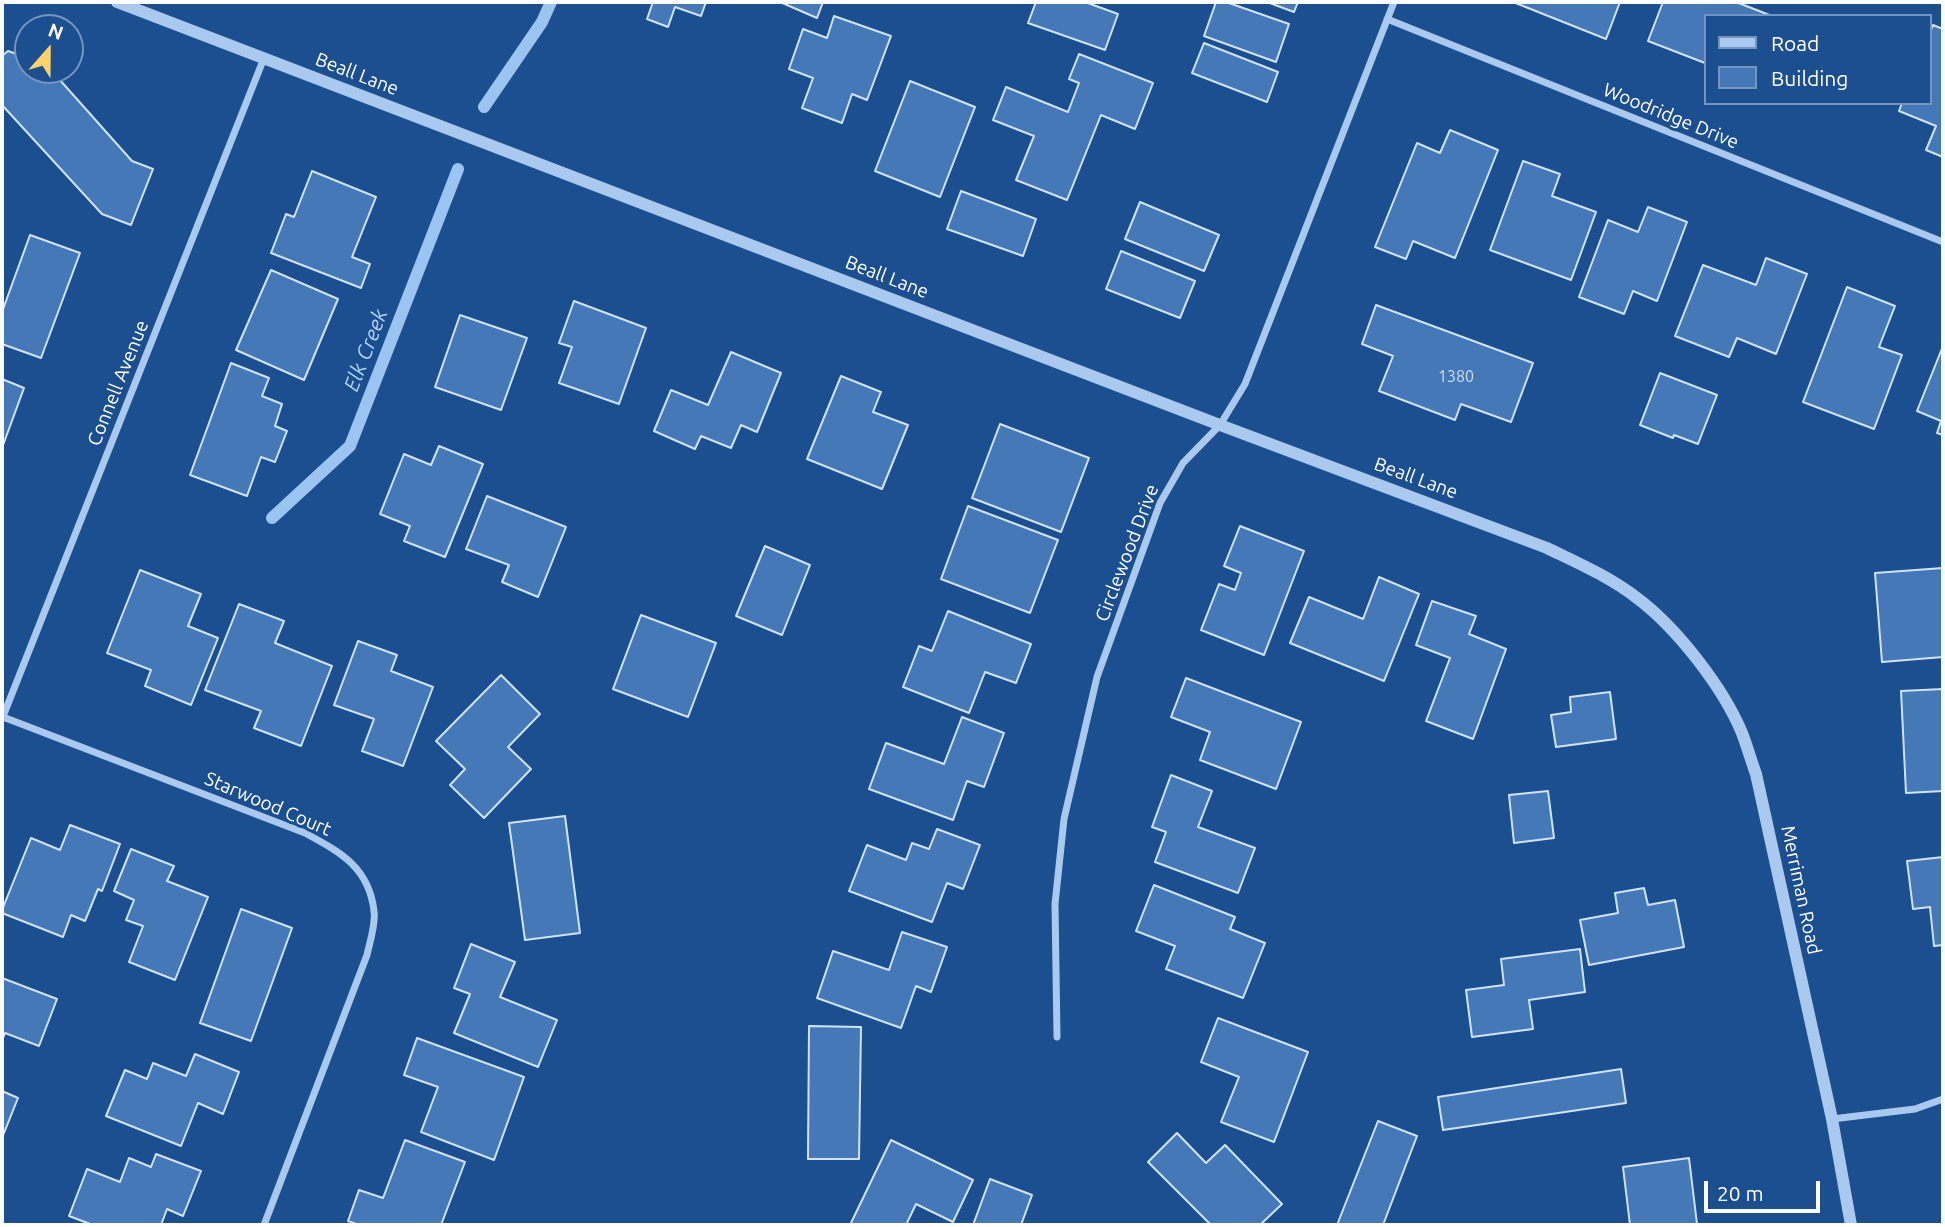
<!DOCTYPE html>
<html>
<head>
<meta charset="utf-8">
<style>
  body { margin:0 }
  #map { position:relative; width:1945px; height:1227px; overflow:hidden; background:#1b4f8f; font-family:Ubuntu,sans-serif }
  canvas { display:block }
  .frame { position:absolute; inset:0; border:4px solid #fff; pointer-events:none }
  .legend { position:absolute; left:1704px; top:14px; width:228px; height:91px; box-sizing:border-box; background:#1b4f8f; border:2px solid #7695bc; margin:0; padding:9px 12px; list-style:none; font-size:21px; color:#fff }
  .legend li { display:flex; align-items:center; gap:14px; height:35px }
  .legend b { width:35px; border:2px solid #7695bc }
  .north { position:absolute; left:14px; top:14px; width:70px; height:70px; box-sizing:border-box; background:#1b4f8f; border:2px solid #7695bc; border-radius:50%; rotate:21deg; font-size:19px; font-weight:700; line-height:28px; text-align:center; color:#fff }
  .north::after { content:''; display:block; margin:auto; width:24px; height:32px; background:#ffd166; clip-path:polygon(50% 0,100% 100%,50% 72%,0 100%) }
  .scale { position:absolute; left:1704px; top:1181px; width:116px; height:32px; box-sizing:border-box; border:4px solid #fff; border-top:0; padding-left:9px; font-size:21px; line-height:24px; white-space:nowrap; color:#fff; -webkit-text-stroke:5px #1b4f8f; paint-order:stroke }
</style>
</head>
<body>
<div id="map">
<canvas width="1945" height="1227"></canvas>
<div class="frame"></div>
<ul class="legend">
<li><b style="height:9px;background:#a9c9ee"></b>Road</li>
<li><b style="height:19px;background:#4478b7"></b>Building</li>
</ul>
<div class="north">N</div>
<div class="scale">20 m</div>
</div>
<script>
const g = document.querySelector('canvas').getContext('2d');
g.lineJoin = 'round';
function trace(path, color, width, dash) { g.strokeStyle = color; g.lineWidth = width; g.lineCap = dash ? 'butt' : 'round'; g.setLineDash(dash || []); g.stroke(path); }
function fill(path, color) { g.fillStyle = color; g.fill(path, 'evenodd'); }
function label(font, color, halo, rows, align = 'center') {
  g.font = font + ' Ubuntu,sans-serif'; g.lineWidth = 6; g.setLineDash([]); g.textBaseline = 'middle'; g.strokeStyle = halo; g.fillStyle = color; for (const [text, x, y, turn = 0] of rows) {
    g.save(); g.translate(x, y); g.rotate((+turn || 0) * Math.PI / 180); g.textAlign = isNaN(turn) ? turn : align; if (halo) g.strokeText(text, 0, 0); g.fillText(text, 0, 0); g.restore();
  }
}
const stream = new Path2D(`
  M484,107l58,-85 9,-20
  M272,518l78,-72 108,-277`);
const building = new Path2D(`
  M653,2h53l-5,14 -26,-9 -7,20 -21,-8z
  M780,2h43l-6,16z
  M1036,2h49l33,12 -13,36 -77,-27z
  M1216,2h10l63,22 -13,38 -72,-26z
  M1267,2h31l-4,10z
  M1513,2h107l-14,37z
  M1663,2h73l36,14h-67v47l-57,-22z
  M834,16l57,20 -24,64 -15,-6 -10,29 -40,-15 11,-30 -24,-9 14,-40 24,9z
  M1933,25l10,4v128l-17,-7 10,-24 -37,-15 3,-8h27v-68z
  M1204,43l74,29 -11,30 -75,-29z
  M8,51l20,7v12h23l81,91 21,8 -22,56 -29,-11 -100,-109v-49z
  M1079,54l74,29 -18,46 -34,-14 -34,85 -51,-20 18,-44 -41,-16 13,-33 62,25 11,-29 -10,-4z
  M910,81l65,26 -35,90 -65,-26z
  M1450,130l48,20 -43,108 -42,-17 -7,18 -31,-12 42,-104 23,10z
  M1523,161l37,13 -8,22 44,16 -25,68 -81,-30z
  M312,171l64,26 -24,60 18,7 -9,24 -90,-35 15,-39 8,3z
  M961,191l75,28 -13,37 -76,-27z
  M1140,202l79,33 -15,36 -79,-32z
  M1648,207l39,15 -30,79 -24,-10 -9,23 -45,-17 29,-77 30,12z
  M30,235l50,18 -39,105 -39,-14v-32z
  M1121,251l74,30 -15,37 -74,-29z
  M1766,258l41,16 -31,80 -39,-16 -8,19 -54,-21 28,-71 53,20z
  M271,270l67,29 -34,81 -68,-30z
  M1847,287l48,19 -16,41 23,8 -28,74 -71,-27z
  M574,301l72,27 -27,76 -60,-21 13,-36 -13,-4z
  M1376,305l157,58 -22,59 -50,-18 -6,16 -76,-29 14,-35 -31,-12z
  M460,315l67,23 -26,72 -66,-23z
  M1943,346v89l-6,-2 4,-12 -24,-10z
  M731,352l50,21 -24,59 -16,-7 -10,23 -30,-12 -6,13 -41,-18 17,-41 37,15z
  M231,363l38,15 -7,18 20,8 -7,22 12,5 -12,31 -14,-5 -14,39 -57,-21z
  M1660,373l57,22 -19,49 -24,-9 -1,3 -33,-13z
  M841,376l40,16 -8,20 35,13 -26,64 -75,-30z
  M2,379l22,9 -22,60z
  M1000,424l89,34 -28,74 -89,-34z
  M439,446l44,18 -38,93 -41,-16 6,-15 -30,-12 24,-60 27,11z
  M487,496l79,31 -28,70 -36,-15 7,-17 -43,-16z
  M968,506l90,34 -28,73 -89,-34z
  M1240,526l64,25 -40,104 -63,-25 18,-46 16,6 6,-17 -17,-7z
  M765,546l45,19 -28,70 -46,-19z
  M1943,568v89l-61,5 -7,-89z
  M140,570l61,24 -13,32 30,12 -27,67 -46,-19 6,-16 -44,-17z
  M1379,577l40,17 -35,87 -94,-38 19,-46 54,22z
  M1432,601l44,15 -7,18 37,15 -33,90 -47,-18 24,-63 -34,-13z
  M239,604l45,17 -9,22 57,23 -31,80 -47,-18 7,-17 -56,-21z
  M948,611l83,33 -15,39 -31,-11 -16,41 -66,-26 16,-41 13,5z
  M641,615l75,28 -28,74 -75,-28z
  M358,641l39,14 -6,16 42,16 -30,79 -41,-15 12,-32 -40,-14z
  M501,675l39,39 -32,33 23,22 -47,49 -34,-33 15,-16 -29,-28z
  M1186,678l115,44 -25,67 -76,-29 10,-28 -39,-15z
  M1943,689v102l-37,2 -5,-102z
  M1610,692l6,47 -60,8 -5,-32 20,-3 -1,-15z
  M962,717l42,16 -20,54 -17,-6 -14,39 -84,-31 17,-46 58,21z
  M1171,775l41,16 -14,36 57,21 -17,45 -83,-31 11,-30 -14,-5z
  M1548,791l6,47 -40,5 -5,-48z
  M565,816l15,117 -55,7 -16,-117z
  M70,825l50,19 -18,47 -4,-2 -13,32 -14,-6 -8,22 -61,-24v-3l29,-72 29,12z
  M937,829l43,16 -17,44 -16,-6 -15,39 -83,-31 18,-46 39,15 6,-17 17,6z
  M131,849l43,17 -7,15 41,16 -33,83 -46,-18 14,-36 -17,-6 8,-20 -20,-9z
  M1943,857v88l-9,1 -4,-39 -17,2 -6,-48z
  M1154,885l81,32 -5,12 35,14 -22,55 -77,-29 9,-23 -39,-15z
  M1644,888l4,17 27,-5 9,47 -95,18 -9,-45 38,-7 -3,-20z
  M241,909l51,19 -41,113 -51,-18z
  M902,932l45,15 -16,45 -15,-6 -15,42 -84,-30 16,-47 56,19z
  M471,944l44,18 -15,35 57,23 -19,47 -84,-34 16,-39 -16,-6z
  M1580,949l5,43 -56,8 4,29 -61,8 -6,-47 38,-5 -3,-26z
  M2,978l55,21 -18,47 -34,-13 -3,8z
  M1218,1018l90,34 -34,90 -53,-20 18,-45 -38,-15z
  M809,1026l52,1 -2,132h-51z
  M417,1038l107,39 -30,83 -73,-28 17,-45 -34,-12z
  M195,1054l44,18 -16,42 -25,-11 -17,43 -75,-30 19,-46 22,9 6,-16 33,13z
  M1621,1069l5,34 -183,27 -5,-33z
  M2,1091l16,7 -16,40z
  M1378,1121l39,15 -34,89h-46z
  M1177,1133l29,30 19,-18 57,59 -22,21h-49l-63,-63z
  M405,1140l60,22 -24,63h-82l-11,-4 11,-31 24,8z
  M891,1140l82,40 -20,42 -37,-18 -10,21h-56z
  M156,1154l45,17 -18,45 -16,-7 -6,16h-68l-24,-9 18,-47 33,13 9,-24 22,9z
  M1689,1158l8,66 -67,1 -7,-58z
  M990,1179l42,16 -11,30h-48z`);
const minor = new Path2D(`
  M1387,19l556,223
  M3,717l302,116c35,19 64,34 69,78 2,13 -4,30 -7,44l-103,270
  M2,719l262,-661
  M1057,1037l-2,-133 9,-85 33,-142 63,-174 23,-40 37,-38 25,-41 149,-382
  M1832,1119l83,-10 28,-10`);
const tertiary = new Path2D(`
  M117,2l1103,423 327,123c31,15 63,29 90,50 39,29 86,89 105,135 5,13 9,27 14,41l76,345 19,106`);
const numberNames = [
  ["1380",1456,377]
];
const streetNames = [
  ["Beall Lane",357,74,21],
  ["Woodridge Drive",1671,116,22],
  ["Beall Lane",887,277,21],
  ["Connell Avenue",118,383,-68],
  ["Beall Lane",1416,478,20],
  ["Circlewood Drive",1127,553,-69],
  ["Starwood Court",268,804,23],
  ["Merriman Road",1801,890,78]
];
const waterNames = [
  ["Elk Creek",366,350,-69]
];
trace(stream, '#9cc4f0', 12);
fill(building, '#4478b7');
trace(building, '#cfe3fa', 2);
trace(minor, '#a9c9ee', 7);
trace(tertiary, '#a9c9ee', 12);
label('16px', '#d0dded', null, numberNames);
label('19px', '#fff', '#1b4f8f', streetNames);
label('italic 21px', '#b5d3f5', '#1b4f8f', waterNames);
</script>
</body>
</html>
